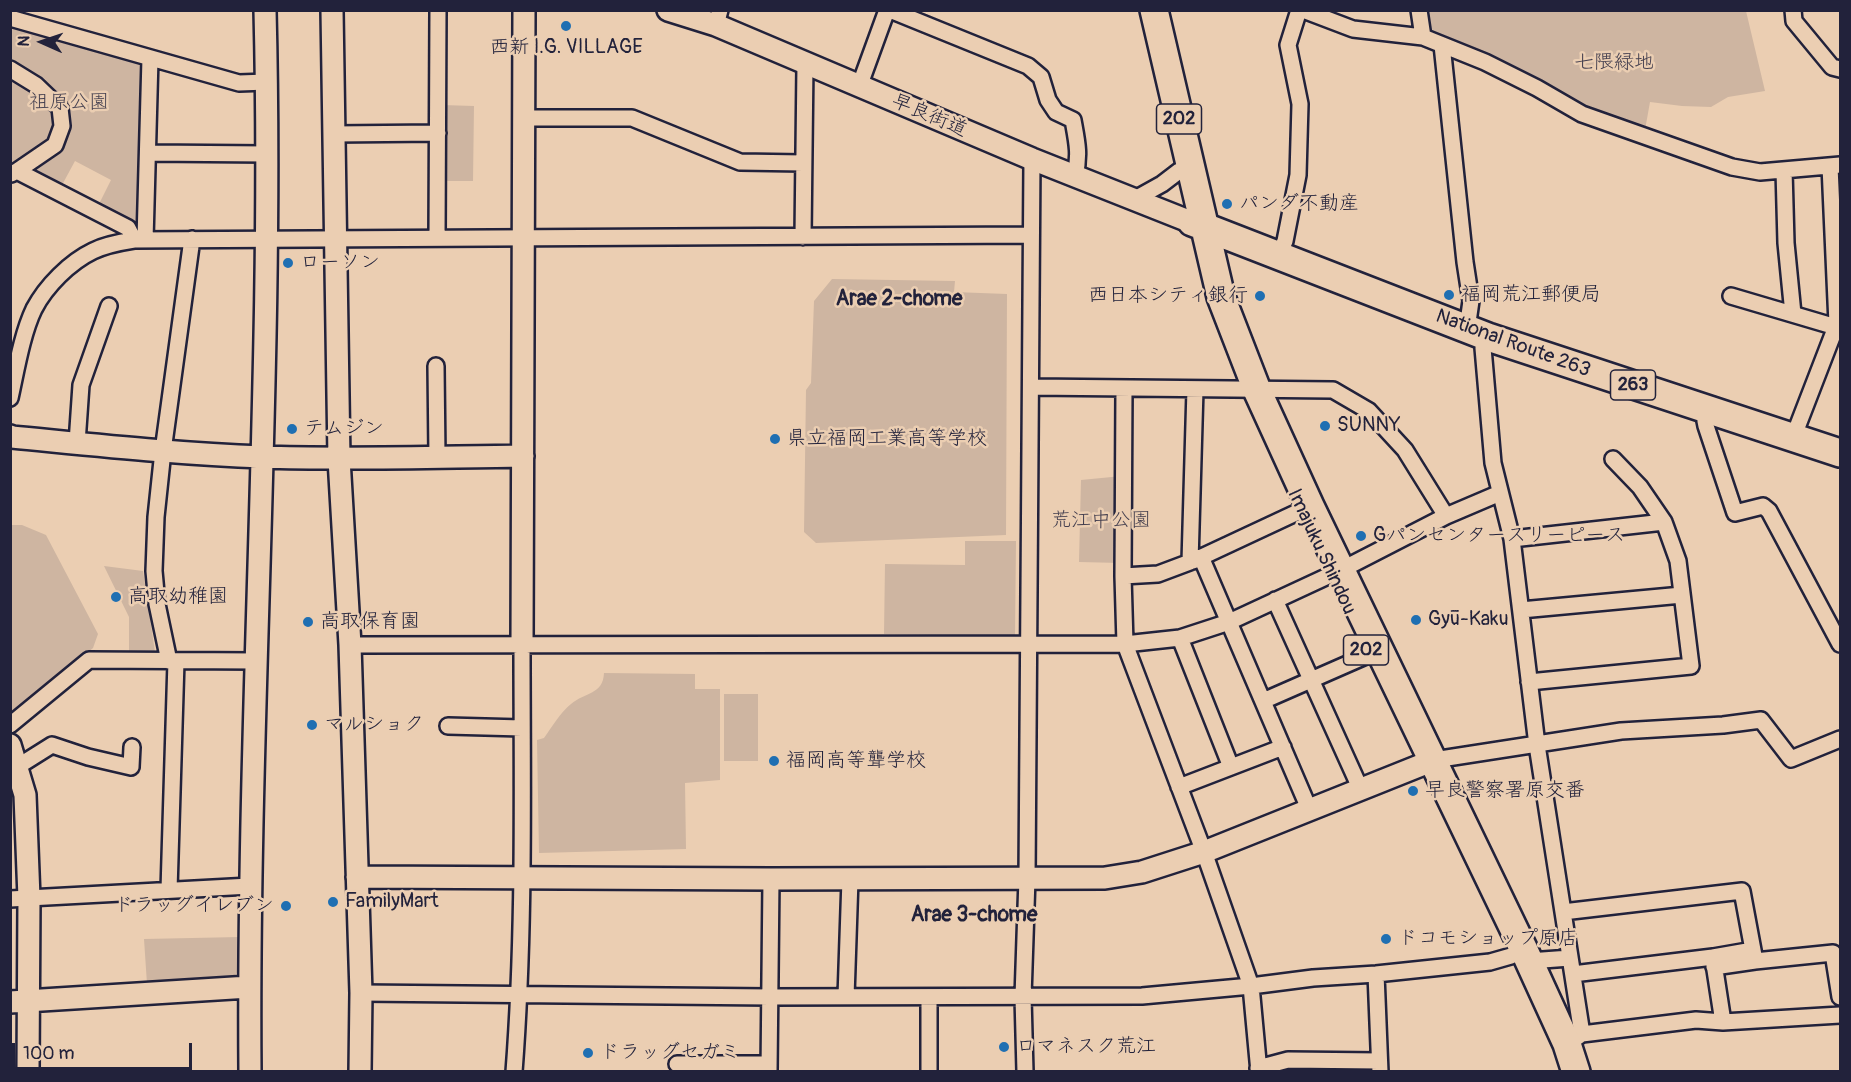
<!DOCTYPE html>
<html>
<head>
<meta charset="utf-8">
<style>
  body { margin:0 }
  #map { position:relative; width:1851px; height:1082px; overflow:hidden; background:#ebceb2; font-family:Pangolin,sans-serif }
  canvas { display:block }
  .frame { position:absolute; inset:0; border:12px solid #22223b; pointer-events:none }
  .north { position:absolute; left:12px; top:12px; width:60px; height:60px; -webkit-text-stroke:4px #ebceb2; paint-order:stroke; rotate:273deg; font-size:16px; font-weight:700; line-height:24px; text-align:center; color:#22223b }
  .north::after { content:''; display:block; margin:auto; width:21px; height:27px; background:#22223b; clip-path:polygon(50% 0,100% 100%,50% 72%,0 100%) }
  .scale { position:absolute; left:12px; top:1043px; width:180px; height:27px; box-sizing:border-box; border:3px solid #22223b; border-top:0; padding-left:8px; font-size:18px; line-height:21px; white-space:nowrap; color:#22223b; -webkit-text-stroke:4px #ebceb2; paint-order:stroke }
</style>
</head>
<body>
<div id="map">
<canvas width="1851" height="1082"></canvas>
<div class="frame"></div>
<div class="north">N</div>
<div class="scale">100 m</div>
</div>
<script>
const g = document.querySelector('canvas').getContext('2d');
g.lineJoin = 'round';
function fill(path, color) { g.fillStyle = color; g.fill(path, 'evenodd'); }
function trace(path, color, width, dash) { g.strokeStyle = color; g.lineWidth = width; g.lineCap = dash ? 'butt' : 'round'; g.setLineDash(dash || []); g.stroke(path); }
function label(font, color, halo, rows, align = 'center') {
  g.font = font + ' Pangolin,"Klee One",sans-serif'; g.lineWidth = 5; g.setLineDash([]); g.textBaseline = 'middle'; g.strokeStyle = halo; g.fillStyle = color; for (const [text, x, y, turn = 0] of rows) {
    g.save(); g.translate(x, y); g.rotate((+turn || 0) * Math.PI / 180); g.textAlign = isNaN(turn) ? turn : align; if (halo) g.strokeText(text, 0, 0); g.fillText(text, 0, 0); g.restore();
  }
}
const green = new Path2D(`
  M1424,11h322l19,80 -37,6 -17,10 -29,-1 -32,-4 -5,28 -58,-20 -160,-75z
  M11,27l43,8 2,5 6,1 4,-3 8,1 4,6 9,3 6,-3 4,6 44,12 -2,165 -41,-22 13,-26 -36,-19 -13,24 -32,-15 -19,6z
  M442,105l32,1 -1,75h-32z
  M832,279l123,2 -1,11 53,2 -1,241 -190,8 -12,-11 2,-142 5,-7 3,-82z
  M1122,476l-1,87 -42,-1 2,-82z
  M11,525h11l24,10 52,99 -5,14 -76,65 -6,-1z
  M965,541h51l-1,94 -131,-1 1,-70 80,1z
  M104,566l39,5 12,81 -26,-1v-34z
  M604,673l91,1v15h25v91l-35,3 1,66 -147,4 -2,-113 7,-2c8,-11 16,-25 27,-34 14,-12 32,-9 33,-31z
  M724,694h34v67h-34z
  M240,937l-2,35 -4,4 -87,8 -3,-45z`);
const street = new Path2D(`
  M890,10l138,56 13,11 7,23 8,12 17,8c4,22 7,34 2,56
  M1303,10l50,19 70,8 62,25 52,26 45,26 150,53 28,5 80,-7
  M1419,10l4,27
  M1793,10l1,11 38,46 8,2
  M10,18l229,65 28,-1
  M716,25l4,-15
  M1442,45l23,217 6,39 -4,28
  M10,69l26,16 24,23 2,18 -7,19 -38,26
  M859,87l28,-77
  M524,118h108l108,44 63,1
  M333,134l105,-1
  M148,153l119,1
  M1784,170l2,73 7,71
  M11,174l6,-3 111,57 6,12
  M1135,199l27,-15 17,-13
  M803,237l2,-173
  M437,238l1,-228
  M145,240l5,-182
  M1278,257l7,-16 13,-66 2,-71 -12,-59 11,-35
  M1731,296l105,31
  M1488,337l-5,11 10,115 19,76 25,206 45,289 -15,10
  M436,366l1,91
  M1031,387l302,3 36,21 36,39 41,66 54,-23
  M1124,388l-1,188 2,68 79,208 47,134 8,86
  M10,398c6,-27 12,-64 24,-89 12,-23 36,-47 59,-58 12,-6 28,-9 41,-11l897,-5
  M1709,411l-4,10 1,5 29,87 28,-7 6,5 71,133
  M1793,438l44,-114 -7,-158
  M77,443l4,-58 28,-79
  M1613,459l27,28 24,35
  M1512,539l152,-17 14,39 13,105 -162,16
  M1201,557l109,254
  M1193,561l107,-50
  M1123,576l35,-2 32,-12 5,-173
  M1275,600l86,190
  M1521,610l161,-15
  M1180,638l51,129
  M350,645l775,-1 55,-6 49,-16 112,-52 105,-54
  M169,661l-12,-57 -3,-33 2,-54 7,-66 29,-212
  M1263,701l105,-46
  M10,725l79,-65 167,1
  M448,726l74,2
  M1434,760l187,-29 102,-6 38,-5 30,39 49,-20
  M17,767l35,-22 36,12 43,10 1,-20
  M1179,787l104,-40
  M169,890l7,-229
  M10,899l240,-13
  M1563,912l179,-21 11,59
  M1529,961l41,-3
  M1755,961l78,-8 7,44
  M1714,967l41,-6 -2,-11 -40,7 10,65
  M1376,974l4,98
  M1573,974l140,-17
  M361,993l409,4 372,-1 109,-10 62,-8 63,-4 114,-12 21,-6
  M846,997l4,-118
  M1582,1034l114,-14 27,2 117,-7
  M677,1064h92
  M1258,1068l30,-8 91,1
  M514,1072c11,-143 8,-286 8,-428
  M769,1072l2,-193
  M929,1072v-75
  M1025,1072l-2,-75 4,-119 5,-719`);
const secondary = new Path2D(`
  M332,10l7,449 11,186 11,348 -1,79
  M668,10l48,15 316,134 159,63
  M10,436l2,1c84,8 167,17 251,20 86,3 173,0 260,-1
  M522,644l2,-634
  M10,745l15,50 4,103 -1,174
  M357,877l414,2 334,-1 37,-6 62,-20 230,-92
  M10,1002l239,-15
  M250,1072c-3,-354 24,-708 15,-1062`);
const highway = new Path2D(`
  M1154,10l67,287 36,93 53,116 214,444 43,94 9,28
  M1192,222l296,115 352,116`);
const markers = [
  [566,26,6,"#1f6fb2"],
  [1227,204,6,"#1f6fb2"],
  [288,263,6,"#1f6fb2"],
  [1449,295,6,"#1f6fb2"],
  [1260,296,6,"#1f6fb2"],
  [1325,426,6,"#1f6fb2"],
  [292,429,6,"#1f6fb2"],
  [775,439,6,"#1f6fb2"],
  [1361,536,6,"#1f6fb2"],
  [116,597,6,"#1f6fb2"],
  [1416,620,6,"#1f6fb2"],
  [308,622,6,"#1f6fb2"],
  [312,725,6,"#1f6fb2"],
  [774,761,6,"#1f6fb2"],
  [1413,791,6,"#1f6fb2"],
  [333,902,6,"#1f6fb2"],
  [286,906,6,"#1f6fb2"],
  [1386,939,6,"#1f6fb2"],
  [1004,1047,6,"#1f6fb2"],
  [588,1053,6,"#1f6fb2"]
];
const shields = [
  [1179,119,45],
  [1633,385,45],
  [1366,650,45]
];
const shieldNames = [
  ["202",1179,119],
  ["263",1633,385],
  ["202",1366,650]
];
const poiNames = [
  ["西新 I.G. VILLAGE",566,48,"center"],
  ["パンダ不動産",1239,204],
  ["ローソン",300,263],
  ["福岡荒江郵便局",1461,295],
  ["西日本シティ銀行",1248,296,"right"],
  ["SUNNY",1337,426],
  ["テムジン",304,429],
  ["県立福岡工業高等学校",787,439],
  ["Gパンセンタースリーピース",1373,536],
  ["高取幼稚園",128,597],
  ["Gyū-Kaku",1428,620],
  ["高取保育園",320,622],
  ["マルショク",324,725],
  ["福岡高等聾学校",786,761],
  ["早良警察署原交番",1425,791],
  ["FamilyMart",345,902],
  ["ドラッグイレブン",274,906,"right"],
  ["ドコモショップ原店",1398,939],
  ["ロマネスク荒江",1016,1047],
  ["ドラッグセガミ",600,1053]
];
const parkNames = [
  ["七隈緑地",1614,63],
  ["祖原公園",69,103],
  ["荒江中公園",1101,521]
];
const streetNames = [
  ["早良街道",929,116,23],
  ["National Route 263",1513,344,20],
  ["Imajuku Shindou",1321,552,65]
];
const neighbourhoodNames = [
  ["Arae 2-chome",899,300],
  ["Arae 3-chome",974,916]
];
fill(green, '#ceb5a1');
trace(street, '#22223b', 20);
trace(secondary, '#22223b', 26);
trace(highway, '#22223b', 32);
trace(street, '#ebceb2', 15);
trace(secondary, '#ebceb2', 21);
trace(highway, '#ebceb2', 27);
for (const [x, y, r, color] of markers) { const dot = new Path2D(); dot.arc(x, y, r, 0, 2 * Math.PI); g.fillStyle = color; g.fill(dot); trace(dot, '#ebceb2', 2); }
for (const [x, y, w] of shields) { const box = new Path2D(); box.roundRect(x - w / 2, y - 15, w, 30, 4.5); g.fillStyle = '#ebceb2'; g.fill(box); trace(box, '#22223b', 1.5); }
label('bold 18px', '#22223b', null, shieldNames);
label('20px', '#22223b', '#ebceb2', poiNames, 'left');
label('20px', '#443f4f', '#ebceb2', parkNames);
label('20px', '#22223b', '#ebceb2', streetNames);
label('bold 21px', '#22223b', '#ebceb2', neighbourhoodNames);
</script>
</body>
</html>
